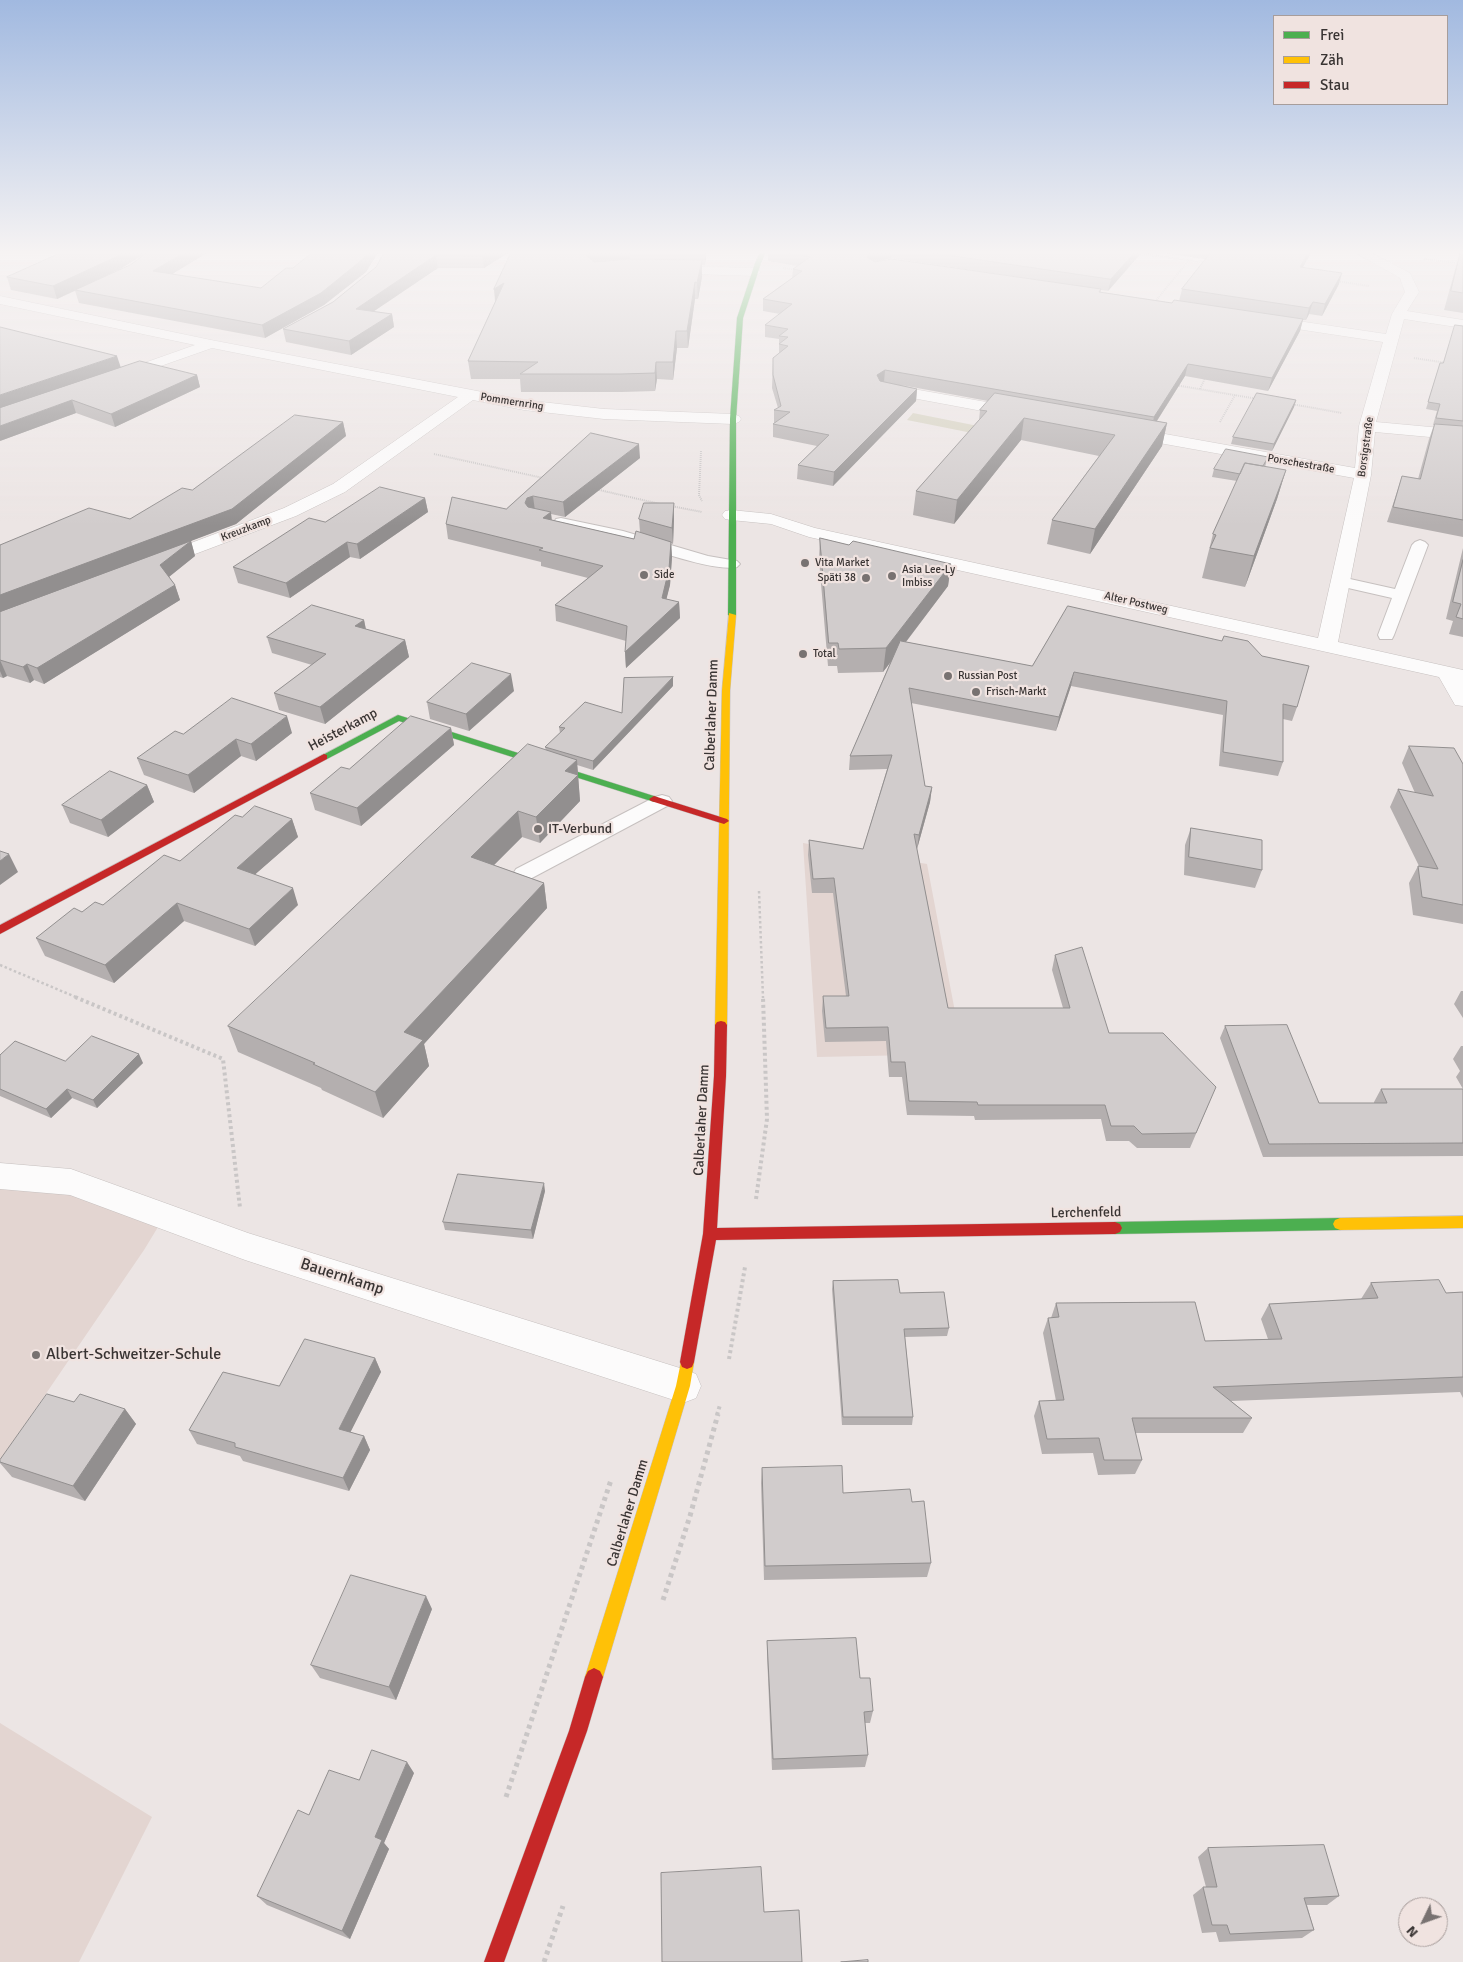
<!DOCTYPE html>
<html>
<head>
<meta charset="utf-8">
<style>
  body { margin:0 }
  #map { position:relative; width:1463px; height:1962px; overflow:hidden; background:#ece5e4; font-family:Signika,sans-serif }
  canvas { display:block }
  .legend { position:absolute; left:1273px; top:15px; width:175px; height:90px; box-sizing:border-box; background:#f0e3e0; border:1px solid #a79d9b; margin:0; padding:6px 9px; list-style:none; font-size:15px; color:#393433 }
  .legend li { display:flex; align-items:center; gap:10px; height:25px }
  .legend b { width:25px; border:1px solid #a79d9b }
  .north { position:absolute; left:1398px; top:1897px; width:50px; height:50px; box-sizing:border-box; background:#f0e3e0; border:1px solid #a79d9b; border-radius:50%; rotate:228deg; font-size:14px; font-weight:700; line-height:20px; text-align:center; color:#393433 }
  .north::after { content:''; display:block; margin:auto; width:18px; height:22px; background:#787271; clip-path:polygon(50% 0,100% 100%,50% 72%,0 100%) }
</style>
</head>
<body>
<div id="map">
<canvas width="1463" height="1962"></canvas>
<ul class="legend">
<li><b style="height:6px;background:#4caf50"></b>Frei</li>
<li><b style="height:6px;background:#ffc107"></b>Zäh</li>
<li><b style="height:6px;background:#c62828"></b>Stau</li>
</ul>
<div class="north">N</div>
</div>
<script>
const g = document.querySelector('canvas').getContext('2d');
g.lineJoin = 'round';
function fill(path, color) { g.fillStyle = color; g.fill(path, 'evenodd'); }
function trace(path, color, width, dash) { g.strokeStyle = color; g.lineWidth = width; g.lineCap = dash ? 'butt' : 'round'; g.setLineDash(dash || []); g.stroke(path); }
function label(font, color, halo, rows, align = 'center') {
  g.font = font + ' Signika,sans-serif'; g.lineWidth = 4.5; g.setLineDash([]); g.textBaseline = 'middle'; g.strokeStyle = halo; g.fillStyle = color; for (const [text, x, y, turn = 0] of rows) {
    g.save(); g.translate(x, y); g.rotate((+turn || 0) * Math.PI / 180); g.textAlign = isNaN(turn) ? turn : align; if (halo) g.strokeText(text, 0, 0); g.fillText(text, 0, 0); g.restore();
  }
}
const built = new Path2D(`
  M803,843l124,21 36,190 -146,3z
  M0,1179l169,30 -25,41 -144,211z
  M0,1723l152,94 -73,145h-79z`);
const green = new Path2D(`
  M913,413l65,13 -6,7 -65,-13z`);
const pathFar3 = new Path2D(`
  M1138,253l68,10
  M1424,259l39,5
  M783,268l14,2
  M1336,281l33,5
  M1154,303l35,-43
  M1414,358l33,5
  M1175,385l83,14
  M1200,389l6,-13
  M1291,404l51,9
  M1220,422l15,-27
  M701,451l-2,44 3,6
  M434,454l109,24
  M595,489l65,15
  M671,506l31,6`);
const pathFar2 = new Path2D(`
  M759,891l4,107
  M0,965l78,33`);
const pathFar1 = new Path2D(`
  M75,997l148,62 17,149
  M756,1199l11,-80 -4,-122
  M729,1359l16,-92
  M717,1415l3,-10`);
const path = new Path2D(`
  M663,1600l27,-84 28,-102
  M506,1797l105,-317
  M544,1962l19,-56`);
const lane = new Path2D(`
  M561,518l62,13 85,25 29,5 3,3 -3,3c-22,6 -94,-21 -120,-29 -20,-5 -41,-8 -61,-13l-2,-3 2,-3z
  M1420,540l5,2 3,3 -34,90 -2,4h-12l-2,-4 14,-37 -57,-13 -2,-3 2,-3 6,-2 54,12 17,-44 3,-3z
  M662,795l7,2 3,4 -3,4 -139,74 -7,2 -7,-2 -3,-5 3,-5 139,-72z`);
const street = new Path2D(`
  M1352,251h16l42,22 9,19 -12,19 56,9v8l-59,-9 -28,103 87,8v10l-88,-8 -4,43 -33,167 125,28v36l-8,-1 -16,-28 -630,-140 -38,-13 -40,-4 -6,-1 -3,-4 3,-4 6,-1 40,4 44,14 503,110 36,-160 -228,-41 -6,-2 -2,-3 2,-3 6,-2 229,41 4,-42 24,-84 -119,-18 -7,-4 7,-4 122,18 6,-20 13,-22 -5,-14z
  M666,266l89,2 6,4 -6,4 -94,-3 -1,-3 1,-3z
  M0,296l211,44 313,60 80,9 129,5 6,2 2,3 -2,3 -6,2 -129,-5 -80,-9 -51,-10 -128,92 -49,24 -138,52 -7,-2 -2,-4 2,-4 133,-50 49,-24 125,-87 -246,-49 -94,33 -5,-1 -2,-3 2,-3 82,-29 -195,-41z
  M885,384l135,24 6,2 2,3 -2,3 -6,2 -140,-26 -3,-3 3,-3z
  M0,1163l71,6 177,64 435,136 13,5 5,12 -5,12 -13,5 -438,-143 -175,-65 -70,-6z`);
const fast = new Path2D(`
  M761,251h5l-5,12 -18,55 -7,101v196l-4,2 -4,-2 2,-196 7,-101 18,-55z
  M398,715l259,82 2,2 -5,3 -3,-1 -252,-80 -72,38h-6l-2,-2z
  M1340,1218l5,2 2,4 -2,4 -5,2 -225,4 -5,-2 -2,-4 2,-4 5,-2z`);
const slow = new Path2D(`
  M729,613l7,2 -6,75 -3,335 -2,3h-8l-2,-3 7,-335z
  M1463,1216v12l-123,2 -5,-2 -2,-4 2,-4 5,-2z
  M687,1355l5,2 2,5 -4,24 -87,291 -3,6 -6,3 -6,-3 -3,-6 91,-291 6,-29z`);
const jam = new Path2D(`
  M324,754l3,1v4l-327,175v-9z
  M654,796l73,23 2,2 -5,3 -73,-23 -2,-2z
  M721,1021l4,1 2,3 -1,51 -9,152 398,-6 5,2 2,4 -2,4 -5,2 -399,6 -22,122 -2,5 -5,2 -5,-2 -2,-5 23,-128 11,-158 1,-51 2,-3z
  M594,1668l6,3 3,6 -16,54 -83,231h-20l85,-231 16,-54 3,-6z`);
const wall = new Path2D(`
  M150,251h60l-38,23 89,14 32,-20 46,-14 -1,-3h41l-13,21 -42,33 -59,33 -186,-35 -4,-12 -18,8 -46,-9 -4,-13 115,-9 -26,12 34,-15z
  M385,251l123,2 -24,15h-46l-64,43 18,3 2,13 -43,28 -65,-13 -3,-13 50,-27 43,-35z
  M512,251h194v7l-1,7h-3v12l-4,22h-3l-7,49h-11l-4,32 -16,-1 -2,12 -33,1h-101l-1,-13h-49l-3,-18 27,-59 -1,-13z
  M768,251h375l-35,40 -7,-1v2l71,11 7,-2 3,-12 23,-30 -55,-8h162l-9,16 36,17 -17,32 -13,-2 -3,6h-3l-3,11 -32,60 -83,-15 -28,45 10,2 -5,23 -72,108 -43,-10 5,-24 47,-64 -78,-16 -67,84 -41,-9 3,-24 63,-71 1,-10 8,-9 -87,-16 16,4 -1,12 -83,85 -36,-7 1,-14 19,-19 -44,-9v-13l2,-1h-1v-13l4,-2 -6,-20 1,-30 6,-4v-15l-14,-2v-12l15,-11 -17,-3v-12l29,-21 1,-9 4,-3 -29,-5zM891,258l173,26 -190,-22z
  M1461,251h2v62l-19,-3 12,-44z
  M1463,326v211l-76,-15 10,-30 5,-16 16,3 11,-40 5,-14h-1l4,-14 -11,-2 14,-46h3z
  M121,367l76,8 3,12 -85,40 -39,-14 -76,28z
  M1296,400l-2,7 -22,44 -41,-7 2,-7z
  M343,422l3,14 -110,88 -59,22 14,-5 4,15 -26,21 6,8 5,15 -136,84 -10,-4 -4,3 -23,-7 -4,2 -3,-1v-132l130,-26z
  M591,433l49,25 -75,59 -14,-3 1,6 82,19 6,-7 -1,-13 35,-16v15l-1,26 -2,-1 1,14 -2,28 -4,14 13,3 1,16 -54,50 -1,-16 1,-11 -70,-20 -1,-16 33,-27 -47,-12v-4l-93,-23 -2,-15 60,-15z
  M1268,457l-3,10 21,3 -9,29 -32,88 -43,-9 11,-44 24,-53 -25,-4 2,-8z
  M425,498l3,14 -68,47 -10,-2 -60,41 -52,-15 -5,-16 92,-45z
  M820,538l29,7 102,19 -3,22 -42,56 126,24 36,-60 229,101 -5,14 -9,-2v43l-5,14 -59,-10 4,-51 -152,-29 -15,45 -145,-28 14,83 7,1 -2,15 -13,47 31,159h115l-11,-38 3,-15 54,78 101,68 -20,47h-53l-8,-7h-23l-5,-22 -126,1 -1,-4 -67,-1 -5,-38h-13l-3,-36 -61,1 -3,-31 1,-15h23l-13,-103h-21l-4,-38 1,-15 54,9 24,-80 -38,1 1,-14 40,-93 -7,9 -45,1 -1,-7h-9l-9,-106z
  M1463,548v89l-14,-3 4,-13 -7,-2z
  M364,620l2,9 39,11 4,17 -84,67 -46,-14 -5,-17 38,-28 -40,-12 -5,-16z
  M673,686l-80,84 -16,-5 3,36 -40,42 -18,-6 -28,28 50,18 3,25 -123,136 5,22 -46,52 -61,-28 -1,-2 -83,-36 -10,-26 318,-276 -1,-3 15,-14 -1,-6 63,-14z
  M514,691l-45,40 -39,-12 -3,-17z
  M451,728l3,17 -93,81 -46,-16 -5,-17 39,-24z
  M292,733l-36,28 -15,-5 -47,37 -50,-18 -7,-17 46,-24z
  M1409,746l54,18v160l-50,-9 -4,-32 9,-17h1l-29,-59 8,-18 17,4 -13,-30z
  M147,785l7,17 -46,35 -38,-14 -8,-18z
  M242,817l50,2 6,18 -43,37 43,31 -43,41 -71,-25 -70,62 -69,-27 -9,-18 67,-33 77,-44z
  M1191,828l71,42 -7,18 -71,-13 1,-30z
  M1461,991h2v27l-9,-14z
  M1225,1026l94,77h55v-1l7,-13h82l-7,-12 4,-6 -7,-12 8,-13h2v110l-200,1 -43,-119z
  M0,1055l65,6 78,2 -46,45 -25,-10 -21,20 -51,-22z
  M545,1191l-12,48 -88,-9 -2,-8z
  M833,1281l67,12 49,35 -2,8 -42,1 8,80 -1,8h-70l-10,-136z
  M1371,1283l75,10 17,-1v106l-3,-6 -229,9 21,17 -9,15h-108l7,27 -7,14 -37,1 -5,-22 -51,1 -8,-38 5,-15h17l-13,-68 5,-15h3l5,-15 149,38 63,-2 -7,-20 8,-15 92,-5z
  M375,1358l6,14 -31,60 14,4 6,14 -21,41 -106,-30 -3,-5 -43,-12 -8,-14 90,-44z
  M74,1402l51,7 11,15 -51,77 -73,-24 -12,-14v-3z
  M762,1468l81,25 69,9 19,61 -4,14 -163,3 -3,-97z
  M432,1609l-36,91 -76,-22 -9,-13z
  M767,1641l93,37 13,33 -3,12h-5l3,32 -3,12 -93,3 -5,-116z
  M414,1773l-30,70 5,6 -39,90 -83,-34 -10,-9 52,-81 50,-35z
  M1208,1848l131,48 -12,9h-20l7,25 -12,8 -83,4 -3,-10 -14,1 -9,-38 10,-8h3l-8,-30z`);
const shadedWall = new Path2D(`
  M126,251h23l-27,17 -65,31 -4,-13z
  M187,251h23l-54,33 -3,-13z
  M369,251h10l-13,21 -42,33 -59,33 -3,-13z
  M490,251h18v2l-24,15 -2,-12z
  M592,251h38l1,12 -44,8 -1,-16z
  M705,251h1v7l-1,7z
  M874,251h18l-1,7 -21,5 -3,-7 3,-4z
  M1136,251h7l-35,40 3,-12z
  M1309,251h3l-15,27 3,-11z
  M436,255l2,13 -80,54 -2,-13z
  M702,260v17l-4,22 -1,-16z
  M1342,273l-3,11 -17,32 3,-12z
  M695,282v17l-7,49 -1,-17z
  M504,283l-8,23 -2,-17z
  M1313,302l-4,12 -3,6 3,-12z
  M392,314l2,13 -43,28 -2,-14z
  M1303,319l-3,12 -32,60 4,-13z
  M676,331l1,17 -4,32v-18z
  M117,356l4,12 -121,41v-14z
  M656,362l1,17 -2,12v-18z
  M1188,364l-3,12 -34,54 3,-13z
  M885,370l-1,12 -8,6 1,-13z
  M197,375l3,12 -85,40 -4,-13z
  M917,389l-1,12 -83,85 1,-14z
  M72,400l4,13 -76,28v-15z
  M1296,400l-2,7 -22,44 2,-7z
  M1024,418l-3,22 -67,84 3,-24z
  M343,422l3,14 -110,88 -236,89v-18z
  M1167,423l-5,23 -72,108 5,-25z
  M639,444l1,14 -75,59 -2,-15z
  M1286,470l-9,29 -32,88 9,-31z
  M533,496l2,15 -7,2 -3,-10 2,-5z
  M425,498l3,14 -68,47 -3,-15z
  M674,503v15l-1,26 -1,-16z
  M551,512l1,15 -9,-9z
  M191,541l4,15 -30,24 -5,-15z
  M347,542l3,15 -60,41 -4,-15z
  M671,542l1,15 -2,28 -7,28 -1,-15z
  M951,564l-3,22 -65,86 3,-24z
  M175,585l5,15 -136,84 -7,-16z
  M679,602l1,16 -54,50 -1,-16z
  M364,620l3,16 -12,-10z
  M405,640l4,17 -84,67 -5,-17z
  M0,660l7,16 -4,2 -3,-7z
  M27,664l7,16 -4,3 -7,-16z
  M1074,672l-3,14 -15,45 3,-14z
  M511,674l3,17 -45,40 -3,-17z
  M673,677v9l-80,84v-9z
  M287,716l5,17 -36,28 -5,-17z
  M451,728l3,17 -93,81 -4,-18z
  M236,739l5,17 -47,37 -6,-18z
  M577,760l3,41 -40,42 -4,-26 29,-46z
  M147,785l7,17 -46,35 -7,-17z
  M932,787l-2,15 -13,47 2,-14z
  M518,811l4,26 -46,46 -5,-26z
  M292,819l6,18 -55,48 -6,-17z
  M9,854l9,18 -18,13v-24z
  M544,883l3,25 -123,136 5,22 -46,52 -8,-26 29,-60z
  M293,888l5,17 -43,41 -6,-17z
  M177,903l7,18 -70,62 -9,-18z
  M139,1054l4,9 -46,45 -4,-8z
  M67,1089l5,9 -21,20 -5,-9z
  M544,1183l1,8 -12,48 -2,-9z
  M375,1358l6,14 -36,71 -6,-14z
  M125,1409l11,15 -51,77 -12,-15z
  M364,1436l6,14 -21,41 -6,-13z
  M426,1596l6,13 -36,91 -7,-13z
  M407,1762l7,11 -30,70 5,6 -39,90 -8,-8 33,-94z`);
const building = new Path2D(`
  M65,251h61l-8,5 -65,30 -46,-9z
  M150,251h37l-34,20 108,17 25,-20h7l21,-17h21l4,3 -1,-3h31l-6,8 -42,34 -59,32 -187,-35 55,-25z
  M385,251h105l-8,5 -46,-1 -80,54 36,5 -43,27 -66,-12 50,-27 43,-35z
  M512,251h80l-6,4 8,7 36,-3 72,1 -5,23 -2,-1 -8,49h-11l-3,31h-17l-1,11 -34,1h-101l18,-12 -70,-1 36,-78 -10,6z
  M775,251h99l-4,1 -3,4 1,2 7,4 17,-3 209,30 -2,3 73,11 2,-3 129,19 -31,59 -84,-14 -34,53 -269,-47 -8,5 3,6 37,8 -83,83 -36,-7 31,-30 -56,-11 17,-12 -16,-2 7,-4 -8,-31v-17l15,-12 -9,-2 9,-7 -9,-1 9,-7 -23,-4 27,-21 -29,-5 39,-28 -9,-2 17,-12z
  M920,251h216l-25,28z
  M1212,251h97l-9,16 42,6 -17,31 -12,-2 -4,6 -127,-19z
  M1461,251h2v42l-12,-2z
  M1455,325l8,1v95l-27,-3 4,-14 -12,-2 12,-39h3z
  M0,327l117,29 -117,39z
  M140,361l57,14 -86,39 -39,-14 -72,26v-18z
  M995,393l172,30 -72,106 -43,-9 63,-85 -91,-17 -67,82 -41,-9 71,-80 -7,-1z
  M1257,393l39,7 -22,44 -41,-7z
  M295,415l48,7 -111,87 -232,86v-50l89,-37 41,11 52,-31 10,2z
  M1435,424l28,2v94l-70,-13 9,-31 18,3z
  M591,433l48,11 -76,58 -30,-6 -6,2 -2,5 3,4 23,5 -8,6 91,21 2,-8 35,11 -2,27 -7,29 17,4 -54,50 2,-26 -72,-21 48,-39 -64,-16 4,-2 -97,-24 6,-27 54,12z
  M1226,449l42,8 -5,9 -18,-3 -5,11 -26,-5z
  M1245,463l41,7 -32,86 -44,-8 6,-13 -3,-1z
  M380,487l45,11 -68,46 -10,-2 -61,41 -53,-16 76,-49 16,4z
  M644,503h30l-2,25 -33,-9z
  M820,538l29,7 4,-4 98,23 -65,84 -47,1 -1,-6h-9z
  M191,541l-31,24 15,20 -138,83 -10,-4 -4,3 -23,-7v-48z
  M1463,560v59l-7,-2 5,-13 -8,-2z
  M312,605l52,15 -9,6 50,14 -85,67 -46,-14 52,-39 -59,-17z
  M1068,606l154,35 2,-5 24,5 14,15 47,10 -12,41 -14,-3v58l-60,-10 4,-51 -153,-29 -15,45 -150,-29 16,98 7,1 -13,48 -5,-1 34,174h122l-15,-53 27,-8 27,86h54l53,54 -20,46 -54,1 -8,-8h-23l-6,-21h-127l-1,-3 -68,-1 -4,-39h-14l-3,-35 -62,1 -3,-32h26l-15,-118 -21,1 -4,-39 54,9 29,-94 -42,1 51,-117v2l131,25z
  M472,663l39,11 -45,40 -39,-12z
  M673,677l-80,84 -48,-14 20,-19 -6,-1 26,-25 37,11 2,-35z
  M232,698l55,18 -36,28 -15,-5 -48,36 -51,-17 38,-27 8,3z
  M411,716l40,12 -94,80 -47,-15 31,-26 8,2z
  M528,744l49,16 -12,11 13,4 -42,42 -18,-6 -47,46 73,26 -140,149 19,8 -48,52 -62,-28 2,-1 -87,-37z
  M1409,746l45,2 9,16v141l-41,-8 -4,-31 20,3 -40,-80 35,7z
  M110,771l37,14 -46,35 -39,-15z
  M255,806l37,13 -55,49 56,20 -44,41 -72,-26 -72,62 -69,-27 38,-30 8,4 13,-10 8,3 61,-50 16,6 55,-46 7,2z
  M1191,828l71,12v30l-73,-13z
  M0,851l9,3 -9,7z
  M1287,1025l32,78h68l-6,-14h82v54l-194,1 -44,-118z
  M92,1036l47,18 -46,46 -26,-11 -21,20 -46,-20v-34l15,-14 50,20z
  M458,1174l86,9 -13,47 -88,-8z
  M898,1280l2,13 44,-1 5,36 -45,1 9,88h-70l-10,-136z
  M1439,1280l7,13 17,-1v85l-250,10 39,31h-120l10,42h-38l-5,-22 -52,1 -8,-38 25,-1 -16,-82 11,-1 -3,-14 139,-1 10,39 77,-2 -13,-35 109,-6 -7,-15z
  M305,1339l70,19 -36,71 25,7 -21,42 -108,-31v-4l-46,-13 34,-58 56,14z
  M47,1394l27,8 6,-8 45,15 -52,77 -73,-24v-2z
  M842,1466l1,27 67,-4 2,13 12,-1 7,62 -166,3 -3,-98z
  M351,1575l75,21 -37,91 -78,-22z
  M856,1638l4,40h10l3,33 -9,1 4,43 -95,4 -6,-118z
  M372,1750l35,12 -32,75 7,3 -40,91 -85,-35 41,-86 11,5 20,-45 30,10z
  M1324,1845l15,51 -35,2 10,32 -84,4 -3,-9h-15l-9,-38h14l-9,-39z
  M761,1867l3,45 35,-2 3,52h-140l-1,-89z
  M868,1960v2h-27z`);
const markers = [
  [805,563,5,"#787271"],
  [644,575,5,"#787271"],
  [892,576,5,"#787271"],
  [866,578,5,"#787271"],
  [803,654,5,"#787271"],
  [948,676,5,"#787271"],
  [976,692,5,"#787271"],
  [538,829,5,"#787271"],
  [36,1355,5,"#787271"]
];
const farStreetnames = [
  ["Pommernring",512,402,9],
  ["Borsigstraße",1366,447,-82],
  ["Porschestraße",1301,464,10],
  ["Kreuzkamp",246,529,-21],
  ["Alter Postweg",1136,603,13]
];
const farPoinames = [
  ["Vita Market",815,563],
  ["Asia Lee-Ly",902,570],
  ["Imbiss",902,583],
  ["Side",654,575],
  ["Späti 38",856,578,"right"],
  ["Total",813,654],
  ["Russian Post",958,676],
  ["Frisch-Markt",986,692]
];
const streetNames = [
  ["Calberlaher Damm",712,715,-88],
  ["Heisterkamp",343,730,-28],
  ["Calberlaher Damm",702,1120,-87],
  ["Lerchenfeld",1086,1213,-1],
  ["Calberlaher Damm",628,1513,-73]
];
const poiNames = [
  ["IT-Verbund",548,829]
];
const nearStreetnames = [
  ["Bauernkamp",342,1277,18]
];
const nearPoinames = [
  ["Albert-Schweitzer-Schule",46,1355]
];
fill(built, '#e3d5d1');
fill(green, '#d5d1c0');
trace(lane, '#c6c0bf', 2);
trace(street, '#c6c0bf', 1);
trace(fast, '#c6c0bf', 1);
trace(slow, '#c6c0bf', 1);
trace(jam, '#c6c0bf', 1);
trace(pathFar3, '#c9c6c6', 2, [1, 1]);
trace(pathFar2, '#c9c6c6', 2.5, [2.5, 2.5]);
trace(pathFar1, '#c9c6c6', 4, [3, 3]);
trace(path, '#c9c6c6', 5, [4, 4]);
fill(lane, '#fcfbfb');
fill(street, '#fcfbfb');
fill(fast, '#4caf50');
fill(slow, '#ffc107');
fill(jam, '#c62828');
fill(wall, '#b4afaf');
fill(shadedWall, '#928f8f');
fill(building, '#d1cccc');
trace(building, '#928f8f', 1);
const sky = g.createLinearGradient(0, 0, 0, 526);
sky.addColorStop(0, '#a1b9e0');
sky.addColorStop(0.48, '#f6f3f3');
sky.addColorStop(1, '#f6f3f300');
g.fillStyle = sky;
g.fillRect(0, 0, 1463, 526);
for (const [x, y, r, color] of markers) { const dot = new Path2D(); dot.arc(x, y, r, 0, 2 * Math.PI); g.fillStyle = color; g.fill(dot); trace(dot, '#f0e3e0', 2); }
label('11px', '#393433', '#f0e3e0', farStreetnames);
label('11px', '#393433', '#f0e3e0', farPoinames, 'left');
label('14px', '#393433', '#f0e3e0', streetNames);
label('14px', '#393433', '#f0e3e0', poiNames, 'left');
label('16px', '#393433', '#f0e3e0', nearStreetnames);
label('16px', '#393433', '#f0e3e0', nearPoinames, 'left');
</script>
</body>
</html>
